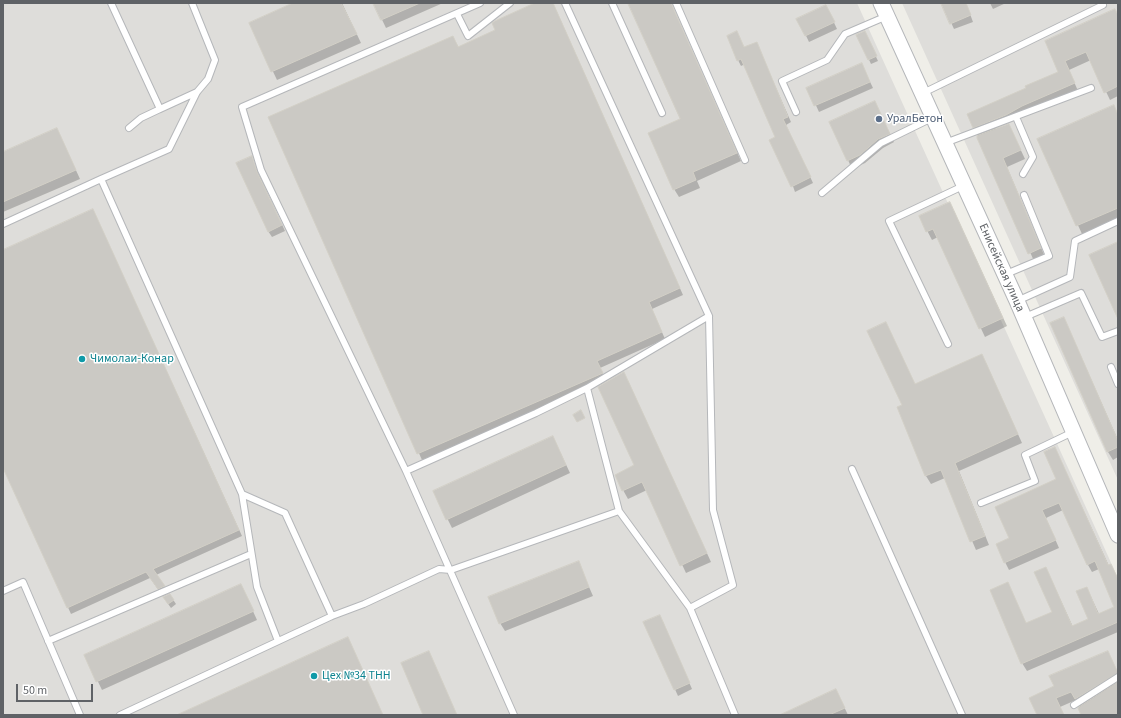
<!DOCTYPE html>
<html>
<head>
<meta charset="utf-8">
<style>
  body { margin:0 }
  #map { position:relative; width:1121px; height:718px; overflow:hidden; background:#efeee8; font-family:"Source Sans 3",sans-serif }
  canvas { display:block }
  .frame { position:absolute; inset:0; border:4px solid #5f6266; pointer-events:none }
  .scale { position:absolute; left:16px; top:684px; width:77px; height:18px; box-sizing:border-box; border:2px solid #5f6266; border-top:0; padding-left:5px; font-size:12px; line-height:14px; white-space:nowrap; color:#5f6266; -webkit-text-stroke:3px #fff; paint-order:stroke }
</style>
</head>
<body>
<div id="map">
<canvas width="1121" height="718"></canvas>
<div class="frame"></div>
<div class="scale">50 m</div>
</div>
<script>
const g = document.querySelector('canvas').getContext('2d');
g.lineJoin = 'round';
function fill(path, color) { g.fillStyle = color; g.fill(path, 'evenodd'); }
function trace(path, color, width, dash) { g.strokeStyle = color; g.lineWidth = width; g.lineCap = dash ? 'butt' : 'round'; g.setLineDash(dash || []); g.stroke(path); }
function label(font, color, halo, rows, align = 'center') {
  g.font = font + ' "Source Sans 3",sans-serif'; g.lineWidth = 3; g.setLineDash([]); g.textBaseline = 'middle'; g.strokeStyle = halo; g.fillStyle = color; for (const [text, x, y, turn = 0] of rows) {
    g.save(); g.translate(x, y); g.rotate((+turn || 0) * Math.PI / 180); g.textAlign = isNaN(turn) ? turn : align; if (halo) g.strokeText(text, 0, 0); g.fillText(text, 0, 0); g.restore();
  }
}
const industrial = new Path2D(`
  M3,3h854l261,575v137h-1115z
  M902,3h216v477z`);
const shadow = new Path2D(`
  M295,3h47l19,40 -84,37 -27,-57z
  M374,3h69l-57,25z
  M537,3h16l130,292 -31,14 13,30 -65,29 6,12 -184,80 -153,-342 184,-81 6,11 38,-17z
  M629,3h41l71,158 -44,20 3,7 -21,9 -5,-8 7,-70z
  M942,3h24l7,19 -19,7z
  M990,3h16l-13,6z
  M829,12l8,17 -28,13 -11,-23z
  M1118,16v80l-8,4 -19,-40 -22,10 9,21 -82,37v1l13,-4 16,34 -18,8 38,90 -11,4 -60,-134 53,-38 33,-17 -14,-30z
  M858,36h8l12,25 -7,3z
  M744,48l15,1 32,73 -5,3 27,58 -18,9 -19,-54 -31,-74 -4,2 -3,-6z
  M862,65l11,23 -54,24 -11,-24z
  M1113,106l5,9v103l-36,16 -43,-94z
  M879,111l15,31 -11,6 -18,15 -13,6 -4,-9z
  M57,129l23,50 -77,33v-59z
  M251,158l34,73 -13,6 -4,-6z
  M93,210l149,326 -86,39 11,17 -5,3 -12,-17 -79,36 -68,-149v-214z
  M954,211l53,115 -22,11 -47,-100 -6,3 -12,-23z
  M886,323l29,62 71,-22 36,80 -63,28 30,74 -13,5 -31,-72 -14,6 -5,-8 -23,-70z
  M1052,324l16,3 50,113v17l-5,3 -5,-8z
  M628,381l83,181 -25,11 -39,-83 -19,9 -5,-9 13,-24z
  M553,437l17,36 -118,55 -18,-36z
  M1055,448l54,118 2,-1 7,14v53l-91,39 -5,-8 -14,-79 18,40 27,-12 -7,-44 27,59 16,-7 -2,-32 12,26 17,-7 -17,-38 -7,3 -4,-7 -25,-55 -17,8 13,30 -50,22 -4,-8 5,-23 47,-59z
  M578,562l15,34 -88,35 -5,-8z
  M241,585l16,35 -155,70 -17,-35z
  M170,595l6,9 -5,4 -5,-7z
  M663,622l29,67 -14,7 -33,-73z
  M1108,652l10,21v42h-36l-6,-15 -16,7 4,8h-26l17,-28z
  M836,690l12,25h-66z`);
const building = new Path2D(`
  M293,3h48l16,31 -86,38 -22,-49z
  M373,3h47l-39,17z
  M535,3h18l127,285 -31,14 13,30 -65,29 6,12 -186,81 -149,-337 185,-81 5,11 37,-17 -3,-7 3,-2z
  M628,3h43l66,150 -44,19 3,8 -23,10 -25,-57 32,-14z
  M941,3h25l5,12 -21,9z
  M826,5l9,17 -30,14 -9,-17z
  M1115,9l3,6v71l-14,7 -18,-41 -21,9 10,22 -53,23 -16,9 -33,13 -6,-14 59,-26 -1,-2 33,-14 -13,-31z
  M737,31l7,16 13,-5 31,75 -5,2 28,58 -20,10 -22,-47 6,-3 -34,-78 -4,2 -10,-25z
  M865,31l12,25 -9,4 -12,-25z
  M862,63l8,19 -56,24 -8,-18z
  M875,101l15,33 -12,5 -18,16 -13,6 -18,-39z
  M1114,105l4,10v93l-42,18 -39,-87z
  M1009,124l12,26 -18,8 38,90 -13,6 -51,-116v-2z
  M57,128l19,42 -73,32v-50z
  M252,156l5,16 25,53 -14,7 -32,-69z
  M950,202l53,116 -24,11 -46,-100 -7,3 -7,-16z
  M93,209l146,321 -86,39 12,17 -7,3 -12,-17 -79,36 -64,-140v-218z
  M1118,242v77l-29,-64z
  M1064,317l54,124v6l-11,5 -57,-129z
  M886,322l29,62 67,-30 36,80 -63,29 30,73 -15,6 -29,-72 -16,6 -28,-69 5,-2 -35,-74z
  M624,372l83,181 -27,13 -38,-84 -20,9 -7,-16 19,-10 -36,-78z
  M581,410l4,8 -8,4 -4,-7z
  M553,436l13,29 -120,55 -13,-29z
  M1055,447l53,118 3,-1 7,15v43l-97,42 -31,-74 18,-8 18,41 26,-11 -18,-40 12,-5 26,59 16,-7 -12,-28 11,-4 11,27 16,-7 -19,-46 -8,4 -28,-62 -17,7 14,30 -52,23 -8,-19 13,-6 -14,-31 61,-28 -12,-27z
  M579,561l10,26 -90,37 -11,-27z
  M241,584l13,27 -158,71 -12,-27z
  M170,594l4,6 -6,4 -5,-7z
  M660,615l30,68 -16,7 -31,-68z
  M348,637l35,78h-206z
  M429,651l28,64h-34l-22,-52z
  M1108,651l10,22 -43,26 -4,-7 -15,6 8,17h-27l-8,-17 25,-12 -5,-10z
  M1118,682v33h-37l-3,-7z
  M836,689l9,19 -16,7h-49z`);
const service = new Path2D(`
  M111,3l49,106 37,-17
  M192,3l23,57 -7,19 -11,13 -28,57 -68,30 141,315 15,93 21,54
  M480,3l-238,104 19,63 145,301 108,244
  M565,3l144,313 4,194 20,75 -43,23 45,107
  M612,3l50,110
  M676,3l69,157
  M457,14l11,22 42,-33
  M923,93l180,-88
  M796,112l-14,-31 45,-21 18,-26 42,-18
  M1016,117l17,40 -10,17
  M129,128l12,-10 19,-9
  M945,143l146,-55
  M822,193l59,-50 51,-25
  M3,224l98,-45
  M1006,274l43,-18 -25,-61
  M1017,301l53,-24 5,-36 43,-20
  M1025,317l56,-24 21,44 16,-6
  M948,344l-59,-123 74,-35
  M1111,367l7,17
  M852,469l110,246
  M406,471l130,-58 51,-25
  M242,494l43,19 47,103
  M981,503l54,-22 -10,-26 48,-23
  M619,511l71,97
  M3,591l20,-9 57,133
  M48,641l203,-87
  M1074,705l44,-28
  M120,715l212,-99 32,-12 75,-35 12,1 168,-59 -32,-123 122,-72`);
const tertiary = new Path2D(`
  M881,3l136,298 101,234`);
const markers = [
  [879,119,4,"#5c6f8a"],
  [82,359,4,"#0f9aa8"],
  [314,676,4,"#0f9aa8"]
];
const serviceNames = [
  ["УралБетон",887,119]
];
const streetNames = [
  ["Енисейская улица",1001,268,66]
];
const cultureNames = [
  ["Чимолаи-Конар",90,359],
  ["Цех №34 ТНН",322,676]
];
fill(industrial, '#deddda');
fill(shadow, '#0003');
fill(building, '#cbc9c4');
trace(building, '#d3d0c7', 1);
trace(service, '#b5b7ba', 8);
trace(tertiary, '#b5b7ba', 17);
trace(service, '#fff', 6);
trace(tertiary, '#fff', 15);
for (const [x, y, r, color] of markers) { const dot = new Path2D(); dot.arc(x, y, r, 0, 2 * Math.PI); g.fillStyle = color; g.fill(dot); trace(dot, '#fff', 1.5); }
label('12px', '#4e5e75', '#fff', serviceNames, 'left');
label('12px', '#5f6266', '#fff', streetNames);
label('12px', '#0d838f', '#fff', cultureNames, 'left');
</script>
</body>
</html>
